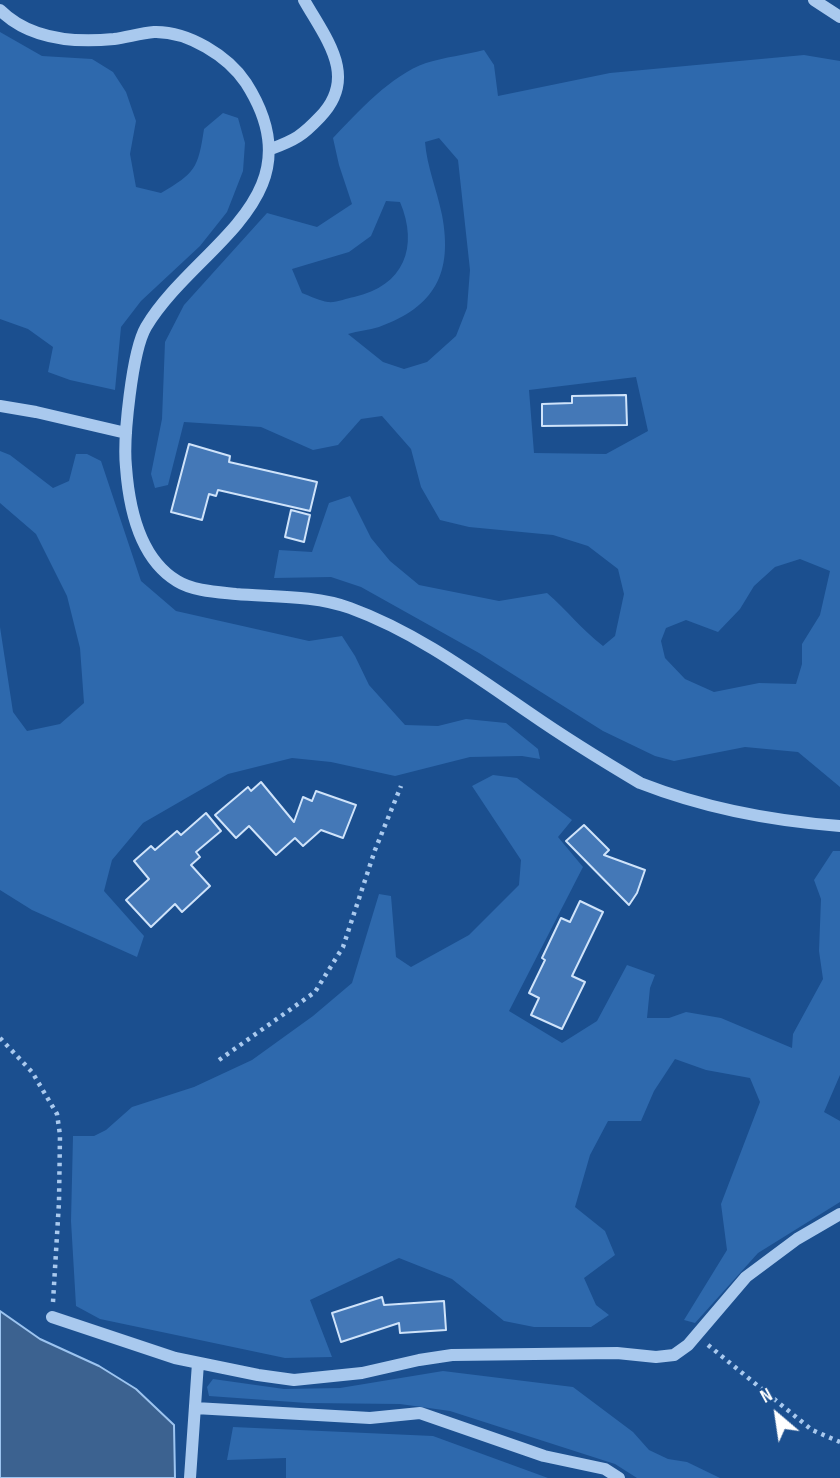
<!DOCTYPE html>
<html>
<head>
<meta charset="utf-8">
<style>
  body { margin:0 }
  #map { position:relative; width:840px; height:1478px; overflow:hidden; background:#1b4f8f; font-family:"Sofia Sans Condensed",sans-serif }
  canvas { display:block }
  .north { position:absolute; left:742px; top:1380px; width:70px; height:70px; -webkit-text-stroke:5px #1b4f8f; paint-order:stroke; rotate:331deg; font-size:19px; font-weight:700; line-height:28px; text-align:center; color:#fff }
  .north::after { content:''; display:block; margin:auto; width:24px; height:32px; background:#fff; clip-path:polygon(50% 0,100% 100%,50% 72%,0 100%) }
</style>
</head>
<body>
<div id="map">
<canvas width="840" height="1478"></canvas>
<div class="north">N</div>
</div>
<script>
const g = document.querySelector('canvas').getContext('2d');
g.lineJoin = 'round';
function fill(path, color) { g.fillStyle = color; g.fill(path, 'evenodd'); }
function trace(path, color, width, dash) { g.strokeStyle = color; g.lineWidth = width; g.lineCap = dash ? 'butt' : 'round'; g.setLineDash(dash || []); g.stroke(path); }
const green = new Path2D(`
  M0,32l42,24 50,3 21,13 13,20 10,29 -6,33 6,33 25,6c34,-20 37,-24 43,-64l19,-16 15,5 7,25 -2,28 -16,41 -27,34 -59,55 -20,26 -6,63 -45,-10 -22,-8 5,-25 -25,-18 -28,-10z
  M484,50l10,15 4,31 112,-23 194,-18 36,6v726l-42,-35 -53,-5 -71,14 -19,-5 -52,-25 -124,-78 -118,-66 -30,-10 -57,1 5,-28 33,2 17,-49 21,-7 21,42 19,23 29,24 80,16 48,-8c20,17 35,37 56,53l12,-10 9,-42 -6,-25 -30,-23 -35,-11 -84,-8 -29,-7 -19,-33 -10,-38 -29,-33 -21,3 -23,26 -25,5 -52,-23 -77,-5 -16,63 -13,3 -4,-14 11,-55 3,-77 19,-37 83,-92 50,14 35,-23 -13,-39 -6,-27c25,-26 58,-63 93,-75 19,-6 39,-8 58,-13zM439,138l19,22 12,110 -3,38 -11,28 -29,26 -23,7 -21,-7 -35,-28c10,-3 21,-4 31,-7 56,-20 74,-54 63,-112 -5,-25 -15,-48 -17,-73zM386,201l14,1c19,45 4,84 -46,95 -7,1 -18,6 -26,5 -8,-1 -18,-6 -26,-9l-10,-24 57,-17 22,-16zM636,377l12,54 -42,23 -72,-1 -5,-63zM800,559l30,12 -10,44 -18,29v20l-6,20 -37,-1 -45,9 -29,-13 -20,-21 -4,-17 5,-13 20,-8 32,12 22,-23 14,-23 21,-19z
  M0,451l10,4 43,33 16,-7 7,-27h11l14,7 40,120 35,30 133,30 33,-5 13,20 14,29 36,40 33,1 28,-7 40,4 32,26 2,10 -18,-3 -52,1 -75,19 -64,-14 -39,-4 -64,16 -85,49 -31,37 -8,31 40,45 -7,21 -105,-47 -32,-20v-263l13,85 14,19 33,-7 24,-21 -4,-55 -13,-52 -31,-62 -36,-31z
  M493,775l24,3 55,42 -14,17 25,30 -74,144 53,32 35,-22 30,-56 28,10 -5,13 -3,30h22l17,-6 35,6 71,30 1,-14 30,-55 -4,-28 2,-52 -7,-19 19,-29h7v224l-16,37 16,9v81l-82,51 -63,70 -11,-3 43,-70 -6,-46 39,-102 -10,-24 -44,-8 -31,-11 -21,32 -13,30h-33l-18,34 -15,52 30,24 10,24 -31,23 12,27 13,10 -18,12h-57l-30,-6 -52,-42 -53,-21 -89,42 22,57 -47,1 -185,-39 -24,-13 -5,-85 2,-85h21l12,-6 26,-23 62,-20 58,-27 61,-44 39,-33 27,-89 12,2 5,61 15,10 58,-32 50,-50 2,-25 -49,-74z
  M443,1371l130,16 60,45 16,18 19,9 19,3 33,16h-83l-22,-14 -165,-53 -50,-7 -93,-1 -98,-7 -2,-9 6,-8 71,10 56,-1z
  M233,1427l200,9 115,42h-262v-20l-59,2z`);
const water = new Path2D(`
  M0,1311l40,28 59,27 37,23 38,36 1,53h-175z`);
const building = new Path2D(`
  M626,395l1,30 -85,1v-22l30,-1v-7z
  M189,444l41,12 -1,6 88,20 -7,29 -92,-21 -2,6 -7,-2 -7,26 -31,-8z
  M291,510l19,5 -6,27 -19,-5z
  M261,782l33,40 9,-25 9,4 4,-10 40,14 -13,33 -22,-8 -18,16 -8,-8 -19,17 -27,-29 -13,12 -21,-23 33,-28 3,4z
  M206,813l15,18 -25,21 4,5 -9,8 19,21 -28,26 -7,-8 -24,23 -25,-27 23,-21 -15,-18 17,-15 4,4 22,-19 4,4z
  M584,825l25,25 -5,5 41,15 -8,23 -8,12 -63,-64z
  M580,901l23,11 -31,64 13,6 -23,47 -31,-14 8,-17 -10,-5 16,-33 -3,-2 19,-40 9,4z
  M382,1297l2,8 60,-4 2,29 -46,3 -1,-10 -58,19 -9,-29z`);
const path = new Path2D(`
  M0,1038l32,34 25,42 3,21 -1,67 -6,100
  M219,1060l96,-68 28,-45 32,-97 26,-64
  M708,1345l104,85 28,12`);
const minor = new Path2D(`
  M814,0l26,17
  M0,10c30,30 74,33 114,29 14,-2 27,-6 40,-7 34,-1 74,24 92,51 74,116 -51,162 -100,244 -14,24 -23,112 -20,140 3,41 13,91 51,114 16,10 40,11 59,13 37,3 79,1 114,14 66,24 124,67 181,106 36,25 72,47 109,69 64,25 132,38 200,43
  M271,149c24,-9 31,-13 49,-32 39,-40 6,-78 -16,-117
  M0,406l36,6 90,21
  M52,1317l123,41 83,17 36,5 68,-7 57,-13 33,-5 165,-2 39,4 18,-2 14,-10 58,-68 51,-38 43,-25
  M195,1408l175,10 50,-5 124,43 61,13 14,9
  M190,1478l8,-115`);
fill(green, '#2e69ad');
fill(water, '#3c6290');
trace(water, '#9cc4f0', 2);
fill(building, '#4478b7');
trace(building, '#cfe3fa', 2);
trace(path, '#a9c9ee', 4.5, [3.5, 5]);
trace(minor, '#a9c9ee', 12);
</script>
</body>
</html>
